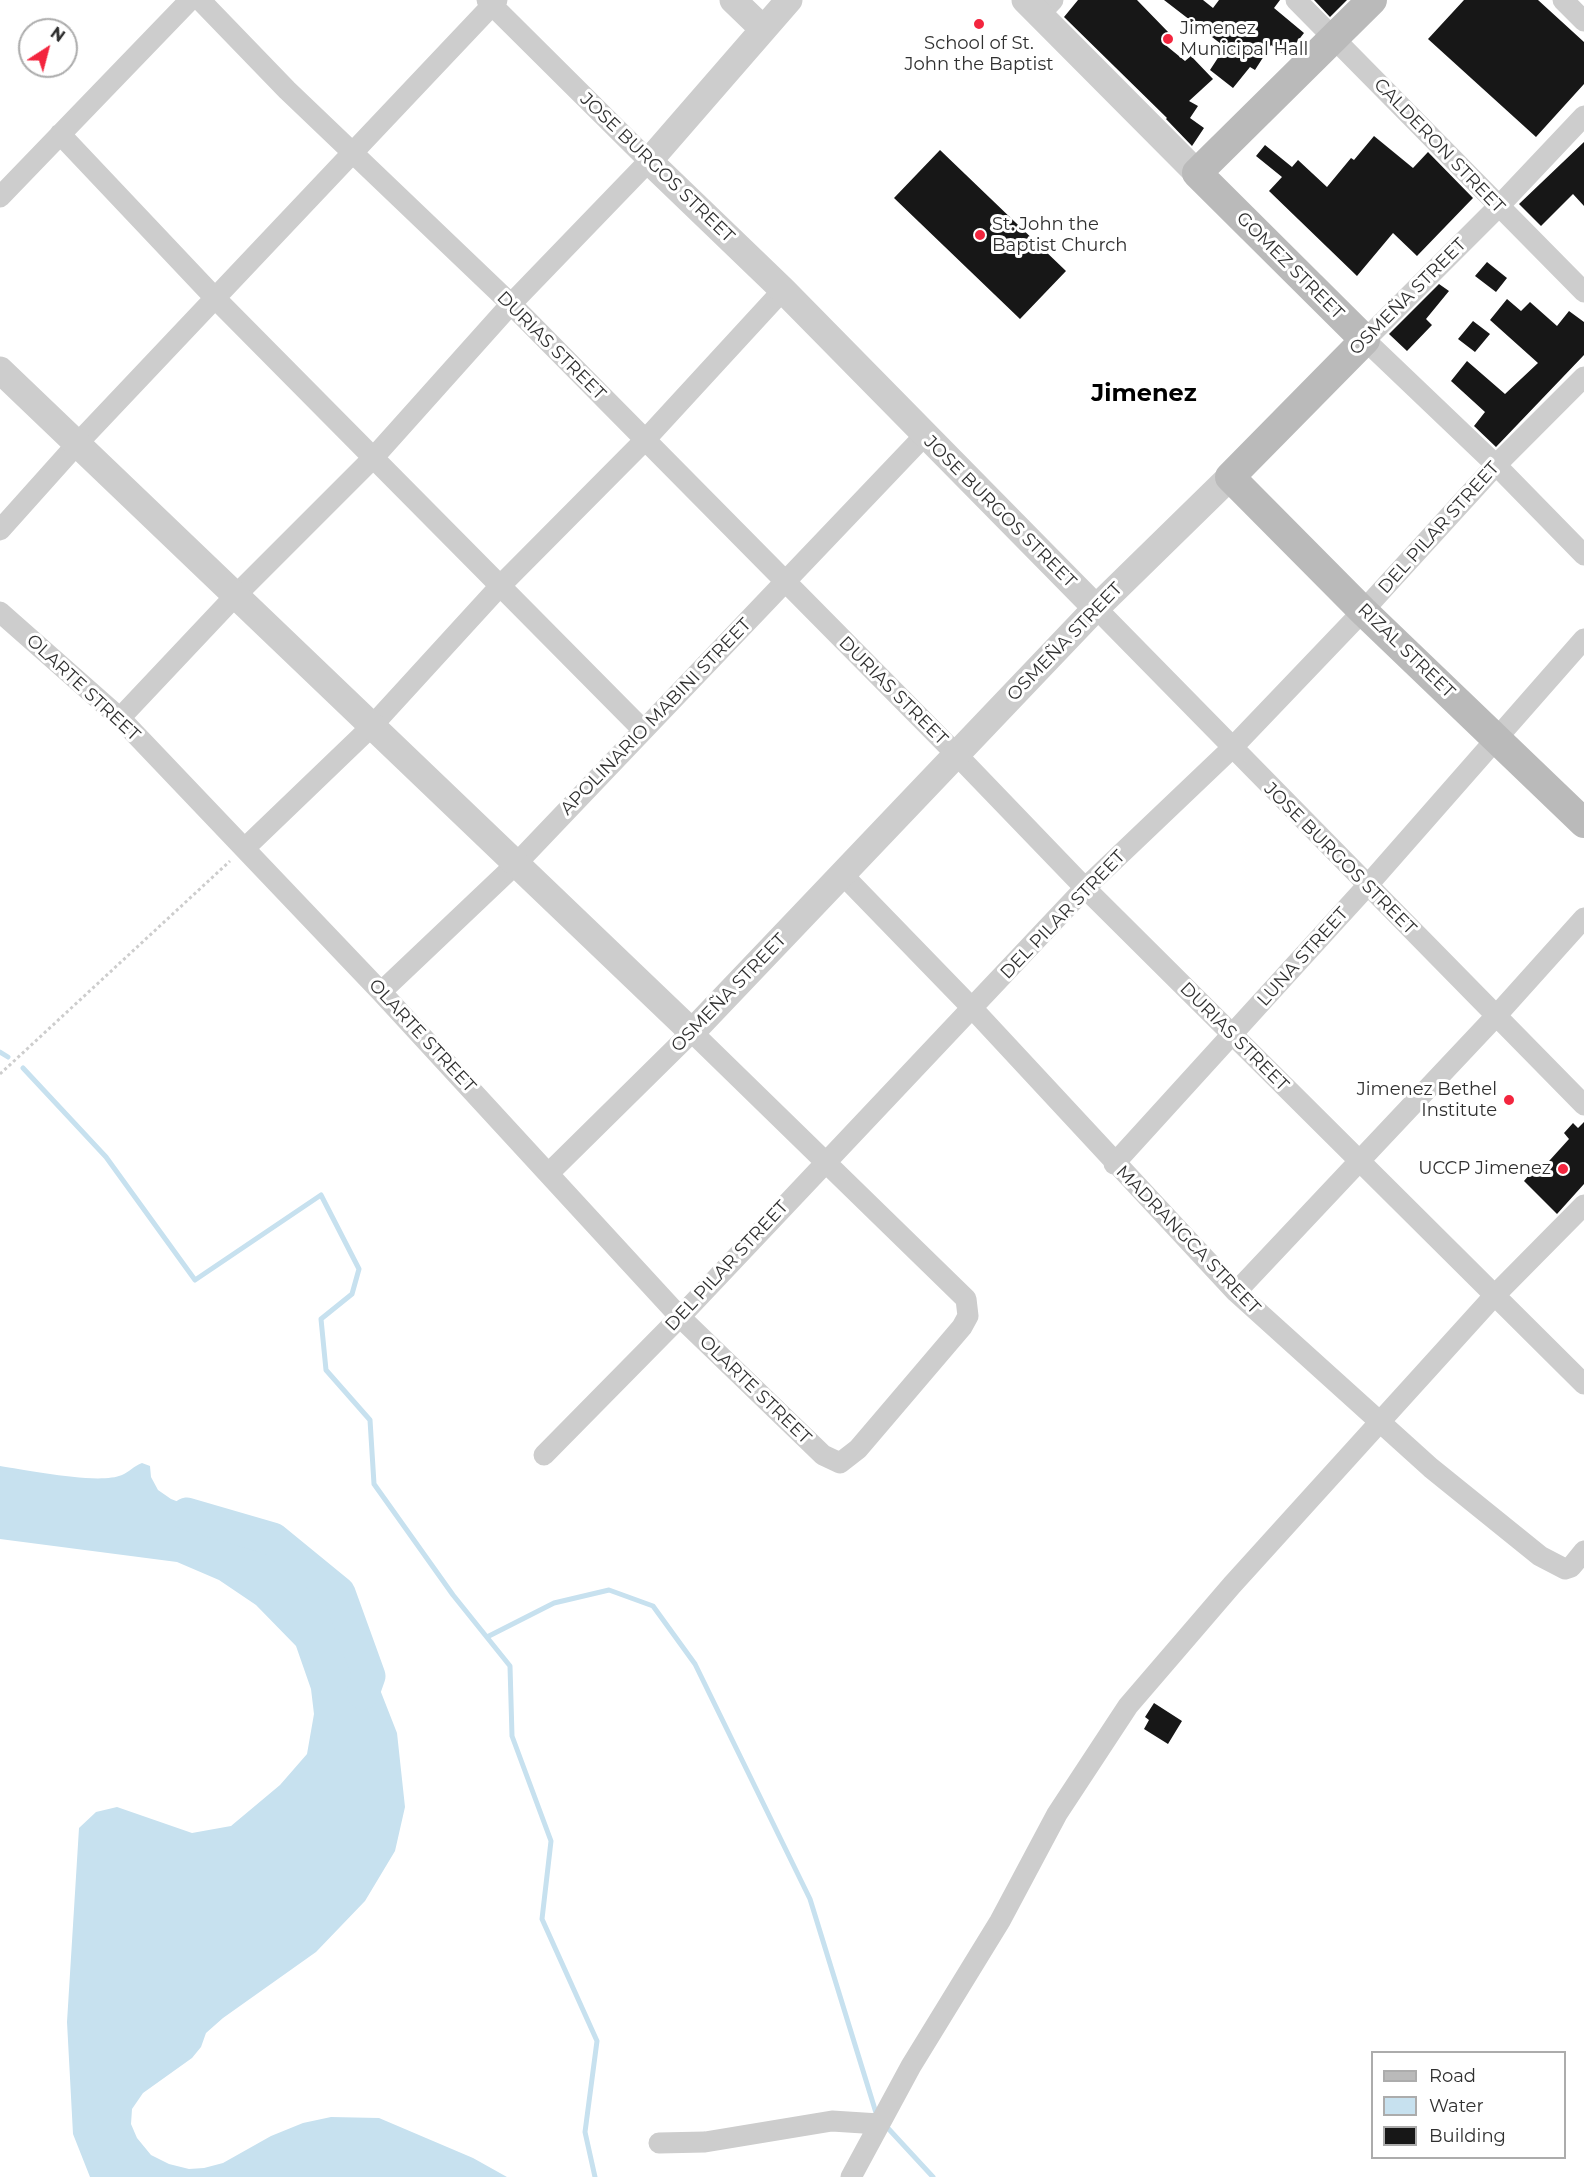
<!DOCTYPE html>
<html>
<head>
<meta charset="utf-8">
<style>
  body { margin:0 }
  #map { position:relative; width:1584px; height:2177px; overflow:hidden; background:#fff; font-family:Montserrat,sans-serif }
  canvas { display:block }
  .legend { position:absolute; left:1371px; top:2051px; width:195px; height:108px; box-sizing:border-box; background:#fff; border:2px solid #acacac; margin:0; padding:8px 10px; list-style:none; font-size:18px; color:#303030 }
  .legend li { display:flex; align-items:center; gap:12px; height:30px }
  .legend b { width:30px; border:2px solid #acacac }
  .north { position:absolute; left:18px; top:18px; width:60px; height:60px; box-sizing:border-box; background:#fff; border:2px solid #acacac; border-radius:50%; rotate:36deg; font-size:16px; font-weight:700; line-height:24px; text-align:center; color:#303030 }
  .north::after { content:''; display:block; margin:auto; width:21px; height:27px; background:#f3253e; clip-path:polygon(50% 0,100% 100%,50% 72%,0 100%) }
</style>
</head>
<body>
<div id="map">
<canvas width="1584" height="2177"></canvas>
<ul class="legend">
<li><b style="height:8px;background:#bababa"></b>Road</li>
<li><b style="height:16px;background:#c7e1ef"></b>Water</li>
<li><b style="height:16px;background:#171717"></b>Building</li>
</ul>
<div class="north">N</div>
</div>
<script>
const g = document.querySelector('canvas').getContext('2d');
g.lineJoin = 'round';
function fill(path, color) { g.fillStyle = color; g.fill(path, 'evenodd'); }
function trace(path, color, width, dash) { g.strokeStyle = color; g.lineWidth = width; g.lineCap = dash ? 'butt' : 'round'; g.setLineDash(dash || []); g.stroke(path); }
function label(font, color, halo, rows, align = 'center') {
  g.font = font + ' Montserrat,sans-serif'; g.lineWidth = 6; g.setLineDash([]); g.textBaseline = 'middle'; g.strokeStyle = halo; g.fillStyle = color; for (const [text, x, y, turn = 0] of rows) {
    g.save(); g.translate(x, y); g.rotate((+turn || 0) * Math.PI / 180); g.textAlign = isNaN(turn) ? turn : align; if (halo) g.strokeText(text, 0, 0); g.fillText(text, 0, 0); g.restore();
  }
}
const water = new Path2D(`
  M142,1463l8,3 1,11 7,13 13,9 49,19 25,23 24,2 6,4 16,20 9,2 31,30 46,83 20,51 8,74 -10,44 -30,50 -49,51 -93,66 -17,15 -5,14 -9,11 -49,35 -11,16 -1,15 6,14 14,17 18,9 20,5 15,-1 19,-5 48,-27 32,-13 28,-6 48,1 94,40 34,19h-417l-17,-43 -6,-112 12,-194 17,-16 21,-5 75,26 39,-7 49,-41 27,-31 7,-40 -3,-25 -15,-43 -40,-41 -37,-25 -42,-18 -177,-23v-73c27,4 99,19 122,9 7,-3 12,-9 20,-12z`);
const stream = new Path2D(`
  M0,1052l8,5
  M23,1068l83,89 89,123 126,-85 38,74 -7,25 -31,25 5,51 44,50 4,64 79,111 57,71 2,70 39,105 -9,78 55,122 -12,91 10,45
  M487,1637l67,-34 55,-13 44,16 42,58 115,235 67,217
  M885,2125l48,52`);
const river = new Path2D(`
  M187,1514l86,25 66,54 30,83 -6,17`);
const building = new Path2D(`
  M1078,0h59l33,34 -7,9 22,18 6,-5 22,23 -24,22 9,5 -8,12 14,10 -12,18 -26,-27 1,-1 -103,-101z
  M1164,0h39l10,8 6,-8h61l-6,8 30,25 -18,23 -15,-11 -16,25 -5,-3 -17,21 -23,-18 15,-23z
  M1314,0h33l-17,17z
  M1464,0h74l46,42v42l-48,53 -108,-98z
  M1374,136l39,32 15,-16 45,46 -56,58 -24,-23 -36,43 -88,-85 13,-14 -26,-21 9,-11 27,22 6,-7 29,27 24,-29 3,2z
  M1584,142v64l-11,-12 -32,32 -22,-22z
  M940,150l126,121 -46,48 -126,-121z
  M1487,262l20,16 -11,14 -21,-16z
  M1439,284l10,7 -23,28 6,6 -25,26 -18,-17z
  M1507,299l14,12 9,-9 27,24 12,-15 15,11v33l-88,92 -22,-21 11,-14 -34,-31 16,-20 38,33 33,-31 -48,-43z
  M1473,321l17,13 -15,18 -17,-13z
  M1584,1122v62l-27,30 -33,-33 12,-14 4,4 29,-32 -5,-6 9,-10 5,5z
  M1154,1703l28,18 -14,23 -24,-15 5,-9 -4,-3z`);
const path = new Path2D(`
  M0,1074l230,-213`);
const minor = new Path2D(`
  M200,0l87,90 224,214 445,450 129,134 499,496
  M1296,0l288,292
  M1563,0l21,21
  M1039,15l14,-15
  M1584,116l-86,91 -133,133 131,125 88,90
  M60,134l155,164 428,432
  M0,197l190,-197
  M0,530l77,-86 420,-444
  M1096,608l488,497
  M0,612l120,106 261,274 299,325 143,138 17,8 18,-14 104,-122 6,-11 -2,-17 -274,-267 -142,140
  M120,718l116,-123 138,-138 137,-153 138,-143 -162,-161
  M245,848l126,-121 129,-141 145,-146 138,-150
  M843,875l130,134 263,283 195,176 109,88 25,13 6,-2 13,-16
  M381,992l136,-129 407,-427
  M1114,1164l253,-278 217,-247
  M1236,1292l260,-276 88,-98
  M544,1455l136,-138 405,-429 147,-140 131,-137 133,-146 88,-88
  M659,2143l46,-1 127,-21 47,3
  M851,2177l60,-111 89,-145 57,-107 71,-108 104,-121 262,-289 90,-91`);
const tertiary = new Path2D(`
  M733,0l30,29
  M789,0l-140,161 134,129 313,318
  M1025,0l172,173
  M0,370l692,662 404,-424 134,-131`);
const secondary = new Path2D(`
  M1372,0l-175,173 168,167 -135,137 133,134 221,212`);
const markers = [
  [979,24,6,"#f3253e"],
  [1168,39,6,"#f3253e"],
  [980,235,6,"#f3253e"],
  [1509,1100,6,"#f3253e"],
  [1563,1169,6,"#f3253e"]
];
const poiNames = [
  ["Jimenez",1180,29],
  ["Municipal Hall",1180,50],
  ["School of St.",979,44,"center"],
  ["John the Baptist",979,65,"center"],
  ["St. John the",992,225],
  ["Baptist Church",992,246],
  ["Jimenez Bethel",1497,1090,"right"],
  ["Institute",1497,1111,"right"],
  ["UCCP Jimenez",1551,1169,"right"]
];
const streetNames = [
  ["CALDERON STREET",1439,146,46],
  ["JOSE BURGOS STREET",657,168,44],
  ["GOMEZ STREET",1290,266,45],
  ["OSMEÑA STREET",1408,297,-45],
  ["DURIAS STREET",551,346,45],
  ["JOSE BURGOS STREET",1000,512,45],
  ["DEL PILAR STREET",1439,528,-48],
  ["OSMEÑA STREET",1065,642,-46],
  ["RIZAL STREET",1406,651,44],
  ["OLARTE STREET",83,688,43],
  ["DURIAS STREET",893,691,45],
  ["APOLINARIO MABINI STREET",656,717,-46],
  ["JOSE BURGOS STREET",1340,859,45],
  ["DEL PILAR STREET",1063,915,-46],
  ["LUNA STREET",1303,957,-48],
  ["OSMEÑA STREET",729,993,-46],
  ["OLARTE STREET",422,1036,47],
  ["DURIAS STREET",1234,1037,45],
  ["MADRANGCA STREET",1188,1240,46],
  ["DEL PILAR STREET",727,1266,-47],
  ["OLARTE STREET",755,1390,44]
];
const districtNames = [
  ["Jimenez",1144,394]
];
fill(water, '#c7e1ef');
trace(stream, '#c7e1ef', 5);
trace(river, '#c7e1ef', 33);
fill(building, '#171717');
trace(path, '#cdcdcd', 3, [3, 3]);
trace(minor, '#cdcdcd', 21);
trace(tertiary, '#cdcdcd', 27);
trace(secondary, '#bababa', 30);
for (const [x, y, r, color] of markers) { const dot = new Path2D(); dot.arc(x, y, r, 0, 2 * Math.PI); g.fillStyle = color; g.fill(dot); trace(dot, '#fff', 2); }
label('18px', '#303030', '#fff', poiNames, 'left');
label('18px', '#303030', '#fff', streetNames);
label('bold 24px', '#000', '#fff', districtNames);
</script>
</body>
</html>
